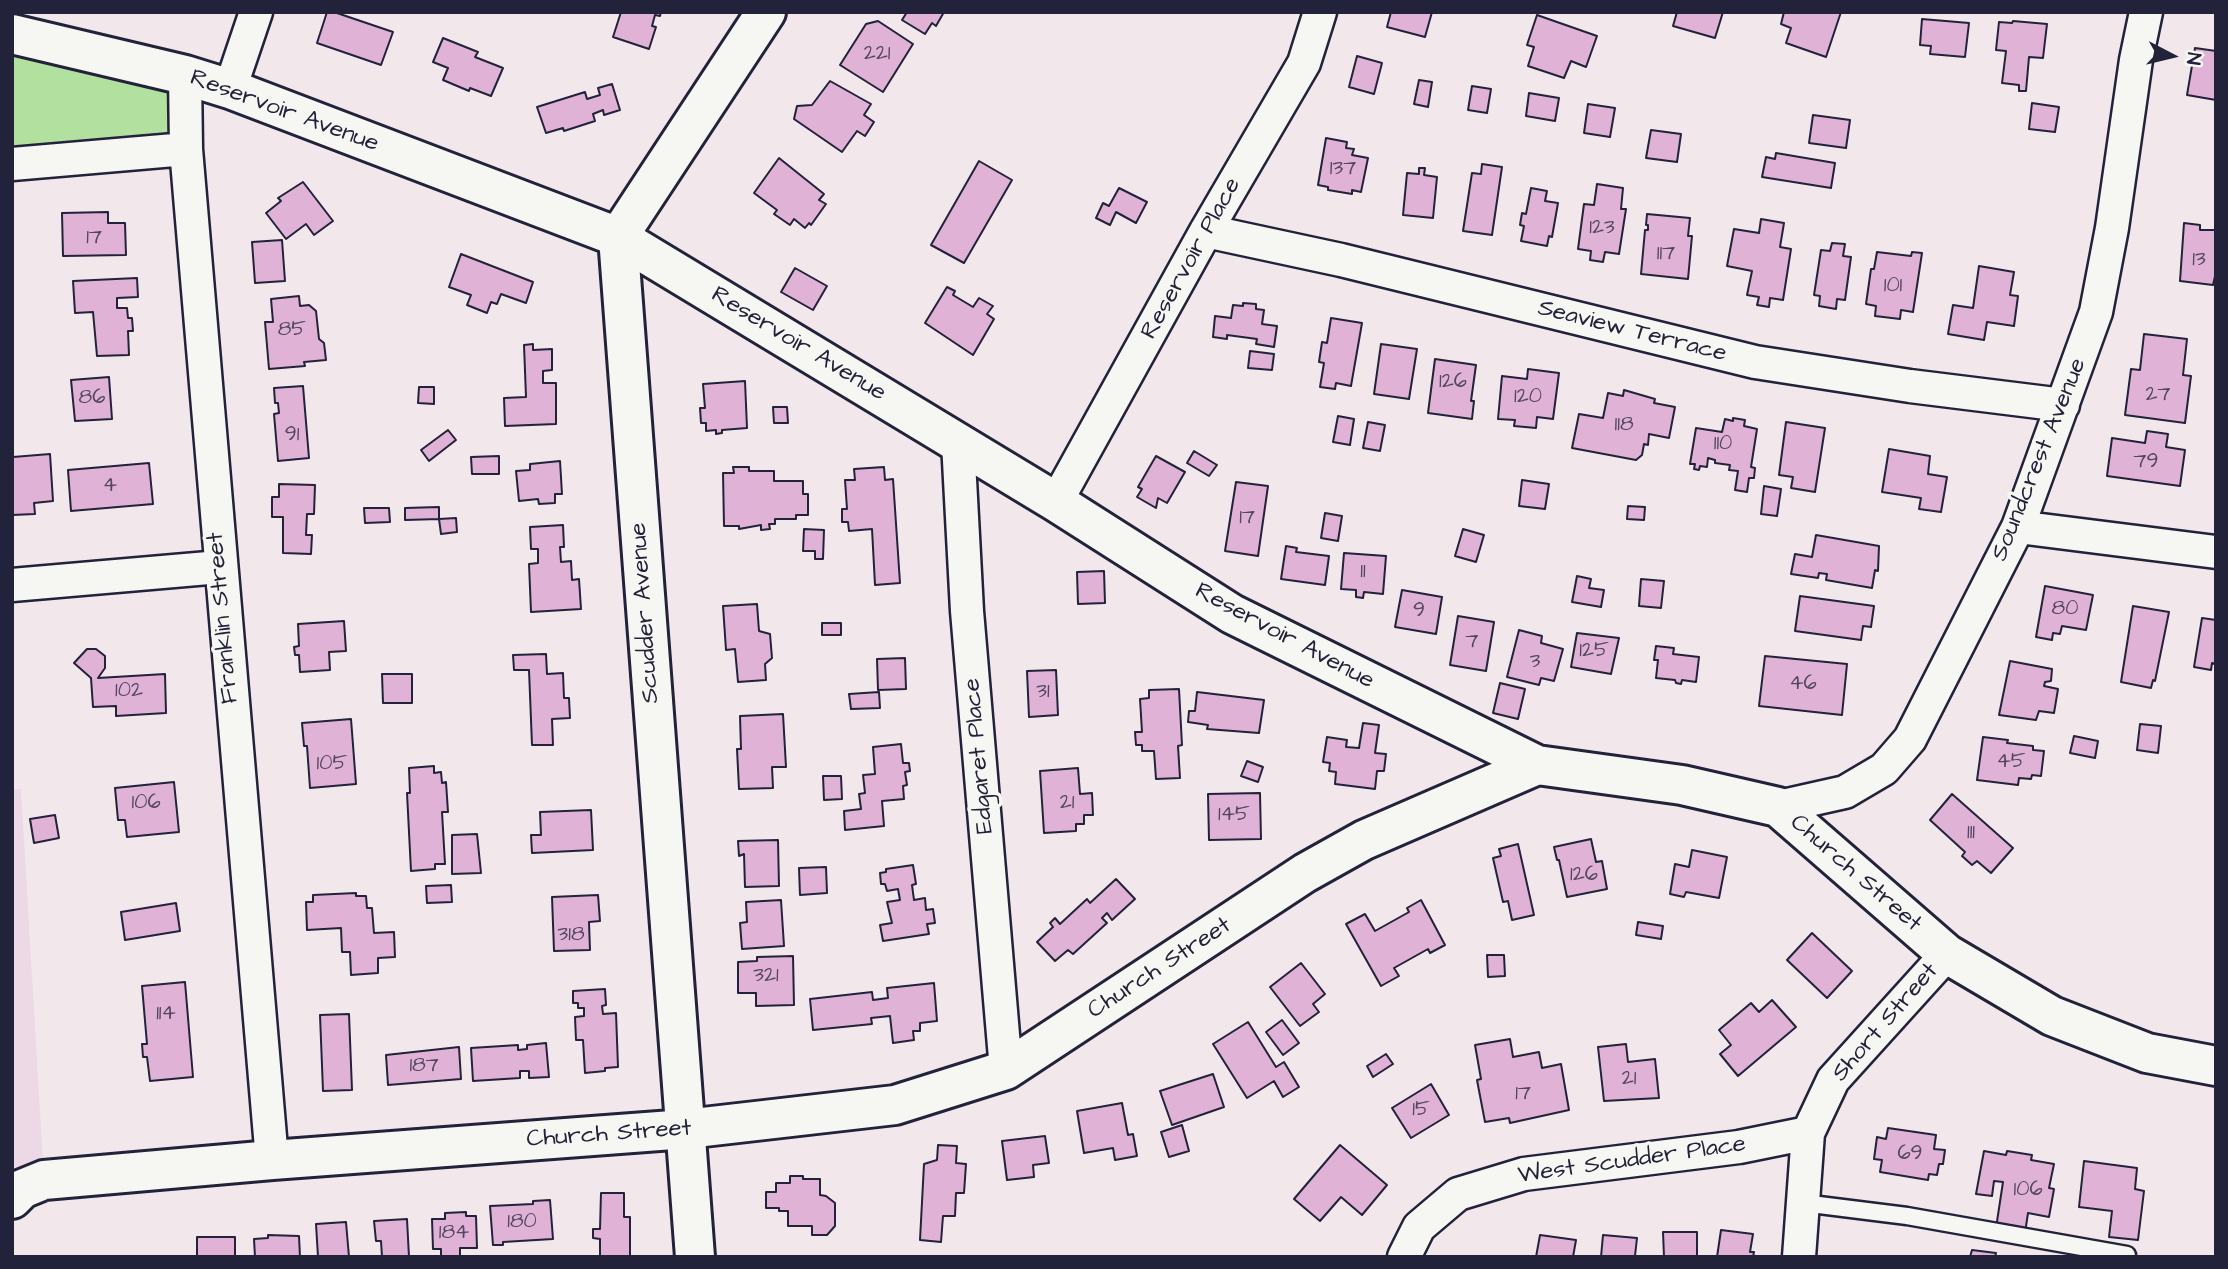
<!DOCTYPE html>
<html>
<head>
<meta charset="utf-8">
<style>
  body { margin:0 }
  #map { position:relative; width:2228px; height:1269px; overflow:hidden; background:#f2e8ec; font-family:"Architects Daughter",sans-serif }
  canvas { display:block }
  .frame { position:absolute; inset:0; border:14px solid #22223b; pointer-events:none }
  .north { position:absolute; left:2137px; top:21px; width:70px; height:70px; -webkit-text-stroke:5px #f6f6f2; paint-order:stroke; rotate:97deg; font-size:19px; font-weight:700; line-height:28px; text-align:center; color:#22223b }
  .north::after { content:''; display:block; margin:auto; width:24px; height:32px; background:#22223b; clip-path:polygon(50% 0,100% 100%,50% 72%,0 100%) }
</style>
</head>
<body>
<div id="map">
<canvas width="2228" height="1269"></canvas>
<div class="frame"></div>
<div class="north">N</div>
</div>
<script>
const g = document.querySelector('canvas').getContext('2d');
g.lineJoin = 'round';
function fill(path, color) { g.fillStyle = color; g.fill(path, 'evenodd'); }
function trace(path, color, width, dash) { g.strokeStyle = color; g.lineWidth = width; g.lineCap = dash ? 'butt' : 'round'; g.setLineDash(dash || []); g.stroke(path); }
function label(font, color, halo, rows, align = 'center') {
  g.font = font + ' "Architects Daughter",sans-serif'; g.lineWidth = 7; g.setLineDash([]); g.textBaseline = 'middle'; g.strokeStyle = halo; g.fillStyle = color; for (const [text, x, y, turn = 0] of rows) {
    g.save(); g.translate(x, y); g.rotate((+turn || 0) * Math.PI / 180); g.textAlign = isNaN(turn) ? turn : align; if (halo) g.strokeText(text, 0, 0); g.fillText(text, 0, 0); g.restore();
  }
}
const built = new Path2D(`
  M21,789l23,391 -32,19v-409z`);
const green = new Path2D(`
  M12,55l164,30 2,54 -166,15z`);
const building = new Path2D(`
  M327,12h7l59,20 -12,33 -64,-22z
  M621,12h40l-1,4 -5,-1 -3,11 4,1 -7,22 -36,-12z
  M907,12h37l-8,14 -4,-3 -7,11 -23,-14z
  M1391,12h41l-7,25 -38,-10z
  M1677,12h46l-8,26 -42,-12z
  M1784,12h57l-15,45 -40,-14 5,-15 -10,-4z
  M1537,15l60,21 -11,31 -15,-6 -7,17 -36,-12 6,-19 -7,-2z
  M1922,19l47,4 -4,34 -35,-3 1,-8 -11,-1z
  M878,21l35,23 -30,48 -43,-27 26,-41z
  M2013,21l34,3 -4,34 -14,-1 -3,34h-7v-6l-17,-2 4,-32 -10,-1 3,-28 13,1z
  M443,38l35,14 -3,5 28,11 -12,28 -21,-8 -1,3 -26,-11 5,-12 -15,-6z
  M2195,48l21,3v49l-29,-5z
  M1357,56l25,7 -8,31 -25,-7z
  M1419,80l13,2 -4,25 -14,-3z
  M830,81l41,23 -7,11 10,7 -9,14 -8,-5 -15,21 -48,-33 3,-13 15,-1z
  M612,84l8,26 -16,5 -1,-5 -10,4 2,7 -31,10 -1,-3 -17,5 -9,-26 48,-15 2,7 13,-4 -2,-7z
  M1472,86l19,3 -4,24 -19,-3z
  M1529,93l30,5 -4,23 -29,-5z
  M2032,103l27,4 -4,25 -26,-3z
  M1588,104l27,4 -5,29 -26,-4z
  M1813,115l37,5 -4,28 -37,-5z
  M1651,130l30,4 -4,28 -31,-4z
  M1326,138l21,4 -1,6 8,1 -2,6 16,3 -7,34 -9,-2v4l-24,-4v-3l-10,-2z
  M1776,153l59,10 -4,25 -69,-11 4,-20 9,2z
  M779,158l45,36 -5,6 7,4 -15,21 -2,-2 -4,5 -11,-9 -4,6 -16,-11 3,-4 -23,-17z
  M979,161l33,19 -48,83 -33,-18z
  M1482,164l20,3 -10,68 -29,-4 9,-58 9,1z
  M1419,168h6l-1,7 13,2 -4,41 -30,-3 4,-42 12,1z
  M303,182l30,39 -19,14 -8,-11 -20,15 -20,-26 15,-12 -3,-3z
  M1597,184l26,4 -2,21h5l-7,45 -14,-2 -2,10 -13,-2 1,-9 -13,-2 6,-45 10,1z
  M1119,188l28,14 -11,21 -20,-11 -6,13 -14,-7 7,-15 6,3z
  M1531,188l16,3 -2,10 13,2 -6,34 -3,-1 -2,10 -26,-5 3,-15 -4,-1 2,-12 4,1z
  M108,212v11h17l1,32 -63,1 -1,-43z
  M1647,214l43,4 -2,18h4l-4,43 -47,-5 4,-44h3v-5h-2z
  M1761,219l23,4 -4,24 11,2 -8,51 -13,-2 -1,9 -12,-2 2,-8 -12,-2 5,-24 -25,-5 7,-37 25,4z
  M2184,223l16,2v5h16v42l-3,13 -33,-4z
  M282,240l3,41 -30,2 -3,-41z
  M1832,243l13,1 -2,12 8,1 -6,43 -8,-1 -1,10 -17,-3 1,-10 -6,-1 7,-45 9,1z
  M1877,252l34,4 1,-4 10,1 -9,59 -12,-2 -1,9 -25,-3 1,-10 -10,-2 5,-35h3z
  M461,254l72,28 -7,21 -25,-9 -4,10 -6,-2 -4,11 -20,-8 4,-10 -22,-8z
  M1979,266l35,6 -4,23 8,1 -4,30 -27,-4 -3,18 -36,-6 5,-29 20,3z
  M795,268l32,18 -14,24 -32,-18z
  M137,278l1,19 -21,1v10h10l1,10h4l1,13h-5l1,24 -32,1 -4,-44 -18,1 -2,-32z
  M947,287l8,4 -2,4 20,12 6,-9 14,8 -6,8 7,5 -21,36 -48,-32z
  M299,296l1,10 9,-1 7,6 3,28 5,4 2,17 -22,2 1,4 -36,3 -4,-47h8l-2,-23z
  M1243,303l13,1v5l8,1 -2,14 15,2 -3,21 -18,-3 1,-5 -30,-4v4l-14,-2 2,-21 16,2 2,-13 10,1z
  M1331,318l31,5 -11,63 -15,-3 -1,6 -15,-2 4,-24 -5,-1 3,-20 5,1z
  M2144,334l43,5 -4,36 8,1 -6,47 -60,-8 6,-46 9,1z
  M533,344v6l19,-1v21l-9,1v12h13v41l-51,2 -1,-28 22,-1 -2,-52z
  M1381,344l36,5 -8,50 -35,-5z
  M1250,351l24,3 -2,16 -24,-2z
  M1435,359l41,6 -5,36h3l-2,18 -44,-6z
  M1528,369l31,4 -6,46 -16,-2 -1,11 -22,-2 1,-6 -17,-1 4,-43 25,3z
  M109,377l3,42 -37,2 -4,-41z
  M745,381l2,47 -25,2v3l-6,1v-4l-10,1v-8h-5l-1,-15h5l-2,-24z
  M303,386l6,72 -31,3 -4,-47 5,-1 -1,-10h-3l-1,-15z
  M419,387h15v17l-16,-1z
  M1624,390l31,9 -1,4 21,4 -6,31 -20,-4 -1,11 -4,-1 -2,11 -6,5 -64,-12 7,-34 24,4 5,-25 15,3z
  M773,407h14l1,16h-14z
  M1338,416l16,3 -4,26 -17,-3z
  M1733,418l12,2 -1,6 13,3 -6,38 4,1 -1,10h-5l-2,14 -12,-2 3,-19 -9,-1 1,-5 -15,-2v-3l-7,-2 -1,9 -7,-1 -1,4 -5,-1 1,-5h-5l6,-36 26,4 3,-13 8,2z
  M1368,422l17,3 -5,26 -17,-3z
  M1786,422l39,6 -10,64 -24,-4 2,-11 -14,-2z
  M448,430l8,10 -27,21 -8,-11z
  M2147,431l21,3 -2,13 19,3 -5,36 -73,-10 5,-38 33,5z
  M1889,449l41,7 -2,18 19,3 -6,35 -22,-3 2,-11 -39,-6z
  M1194,451l23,14 -8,11 -22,-13z
  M50,454l3,47 -19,2 1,11 -23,1 1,-58z
  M499,456v18h-27l-1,-17z
  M1156,456l29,16 -18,31 -9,-5 -2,10 -19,-11 5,-8 -4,-2z
  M560,461l2,33h-7v9l-16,1 -1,-5 -19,2 -3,-30 14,-1v-6z
  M149,463l4,41 -82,7 -3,-41z
  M733,467h16v4h25v10h29v13h5v21h-12v4h-21v5h-6l1,5 -9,1v-5l-22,4v-3h-15l-1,-53h11z
  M884,467l1,13 8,-1 7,104 -25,2 -3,-56 -23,2 -1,-9h-6v-13h5l-2,-29h10l-1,-11z
  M1522,480l27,4 -4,25 -26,-3z
  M1236,482l32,4 -10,70 -33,-5z
  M279,484l36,1 -1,29h-7l-1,21h6l-1,19 -28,-1v-36h-11v-20h7z
  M1764,486l17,3 -4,27 -16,-2z
  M1628,506l17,1 -1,13 -17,-1z
  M439,507v12l-34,1v-12z
  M364,508h25l1,14 -25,1z
  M1325,513l17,3 -4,25 -17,-3z
  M456,518l1,14 -16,2 -2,-15z
  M563,525l1,22h-4l1,15 10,-1 1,19 7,-1 2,30 -50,3 -2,-48 9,-1v-14h-7l-1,-22z
  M804,529l20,1 -1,29h-8v-8h-12z
  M1463,529l21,6 -8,27 -21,-6z
  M1816,535l63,11 -1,25 -3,-1 -3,18 -46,-8 1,-6 -8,-1 -1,5 -27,-4 4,-20 17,3z
  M1286,546l11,2 -1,4 33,4 -4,29 -44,-6z
  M1344,553l42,3 -3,38 -19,-2 -1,6 -7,-1v-7l-15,-1z
  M1104,571l1,32 -27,1 -1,-32z
  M1577,576l14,3 -2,9 15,2 -3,17 -29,-5z
  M1641,579l23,2 -3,27 -22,-2z
  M2045,586l48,9 -7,35 -24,-4 -2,8 -7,-1 -1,7 -16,-3z
  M1402,590l40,7 -6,37 -41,-7z
  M1800,596l74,10 -3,21 -8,-1 -2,14 -66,-9z
  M757,604l2,27 11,3 2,24 -7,6 1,16 -28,2 -3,-33 -9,1 -3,-44z
  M2133,606l36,6 -14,69 -2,-1 -2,8 -30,-6z
  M1458,616l36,6 -8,49 -36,-6z
  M2202,618l14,2v44l-4,-1 -1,7 -17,-3z
  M344,621l2,30 -17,1 1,18 -30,2 -1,-17h-4l-1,-8 5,-1 -1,-22z
  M822,623h19v12h-19z
  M1519,630l23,6 -1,7 22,6 -9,32 -13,-3 -2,7 -32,-8z
  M1577,633l42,5 -8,36 -40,-7z
  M1656,646l18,2 -1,6 26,3 -3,25 -14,-2 -1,4 -5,-1 -1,-3 -19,-2 2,-18h-4z
  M87,649h9l9,7v12l-7,10 67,-4 1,39 -50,3v-10l-23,1 -2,-29 -17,-15z
  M546,654l1,20 16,-1 1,25h5l1,20 -18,1 1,26h-21l-3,-75h-15l-1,-15z
  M1765,656l82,8 -5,51 -83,-9z
  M905,658l1,31 -28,1 -1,-31z
  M2010,661l42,8 -1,12 -6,1 -1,4 14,3 -4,24 -15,-2 -3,9 -37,-5z
  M1056,670l2,45 -29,2 -2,-46z
  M382,674h30v29h-29z
  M1500,683l25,6 -7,30 -25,-6z
  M1179,689l3,56 -4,1 2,32 -24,1 -2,-28h-12v-6h-6l-1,-13h7l-2,-33 9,-1v-8z
  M879,692l1,16 -29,1 -2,-15z
  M1197,692l67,8 -5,33 -52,-4 1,-4 -20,-3 1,-11h6z
  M783,714l3,53h-14l1,21 -34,1 -2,-40h4l-1,-33z
  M351,719l5,65 -46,4 -3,-42h-3l-2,-23z
  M1363,723l16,2 -4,28 11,1 -2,17h-7l-2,18 -40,-5 1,-12 -7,-1 1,-8 -7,-1 4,-25 20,3 -1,7 13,1z
  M2140,724l21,2 -3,27 -21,-3z
  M2074,736l24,5 -3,17 -25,-5z
  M1983,737l25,3 -1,3 26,3v4l11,1 -3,25 -9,-1 -1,4 -12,-1 -1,7 -41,-5z
  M901,744l2,19h6l1,8 -5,1 2,13 -4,1 1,13 -22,2 2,25 -39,4 -1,-19 17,-2 -2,-15 6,-1 -2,-18 12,-1 -2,-27z
  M1247,761l16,6 -5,15 -17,-6z
  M434,766v7l7,-1 1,11 4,-1 2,30h-6l3,52h-10v5l-24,2 -4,-78h3l-1,-25z
  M1078,768l2,26 12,-1 1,22h-9v9h-8v7l-32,2 -4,-62z
  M823,776h18l1,23 -18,1z
  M174,782l5,50 -52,5 -2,-17h-7l-3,-32z
  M1260,793l1,46 -52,1 -1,-46z
  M1952,794l61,54 -22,25 -14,-12 -5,4 -10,-9 3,-4 -35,-32z
  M591,810l2,40 -61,3 -1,-18h10l-1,-23z
  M55,815l4,23 -25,5 -4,-24z
  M477,834l4,39 -29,1v-39z
  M1591,839l5,23 6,-1 5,28 -40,8 -8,-37h-2l-3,-13z
  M778,840l1,46 -34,1 -1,-33 -5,2 -1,-15z
  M1518,844l16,71 -22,5 -4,-19 -5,1 -10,-44 8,-2 -2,-7z
  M1692,850l35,7 -8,41 -33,-6 -2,5 -14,-3 5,-30 14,3z
  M913,865l3,19 -4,1 2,15 11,-2 1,12 7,-1 2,14 -8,1 2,10 -46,7 -3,-16 12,-2 -5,-21 13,-2 -2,-11 -11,2 -2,-7h-4l-1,-11 6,-1v-3z
  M826,867l1,26 -27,2 -1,-27z
  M1116,879l19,20 -23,21 -5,-7 -5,5 5,5 -34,31 -5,-4 -13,11 -18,-19 16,-15 -3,-4 5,-5 5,6 27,-25 3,4z
  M451,885l1,17 -25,1 -1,-17z
  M356,893v3h10l1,12h5l2,25 20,-1 1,25 -17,1v15l-27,2 -1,-23h-8l-1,-24 -34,2 -1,-28h7v-7z
  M598,895l2,26 -11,1 1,28 -36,1 -2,-54z
  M781,900l3,46 -42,3 -2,-26 7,-1 -1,-20z
  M1421,900l24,45 -15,8 -2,-4 -34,19 5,8 -18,10 -35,-62 19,-10 10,17 34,-19 -2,-4z
  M176,903l4,28 -55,9 -4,-28z
  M1638,922l25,4 -2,13 -25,-4z
  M1812,933l40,38 -25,27 -40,-38z
  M1487,955h17l1,21 -17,1z
  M793,956l1,49 -38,1v-13h-18v-31l19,-1v-4z
  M1301,963l24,31 -12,10 6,8 -19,14 -30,-39z
  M185,982l8,95 -43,4 -3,-24h-4l-1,-13h5l-5,-58z
  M934,983l3,38 -17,2v8h-7l1,9 -21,3 -3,-27 -19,2 1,6 -59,6 -3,-31 62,-7 1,8 15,-2 -1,-10z
  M605,989l1,16 -4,1 1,8 13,-1 2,54 -13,1v3l-20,2 -2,-33h-7l-1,-23 9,-1v-8h-6v-5h-5v-12z
  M1772,1000l24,27 -58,49 -18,-22 11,-9 -12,-15 32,-27 8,9z
  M349,1014l3,76 -29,1 -3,-76z
  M1282,1020l17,23 -16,12 -17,-23z
  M1248,1022l28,45 8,-5 15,25 -16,10 -9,-16 -27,17 -34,-54z
  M1510,1039l3,18 26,-5 3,16 19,-4 8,46 -59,13 -1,-5 -24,4 -8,-42 4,-1 -6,-34z
  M546,1043l3,34 -20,1v-7h-9v7l-47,3 -2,-33 47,-3v5l9,-1v-4z
  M1626,1044l2,18 27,-3 4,39 -55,3 -6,-54z
  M459,1047l2,32 -73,6 -2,-30z
  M1386,1054l7,10 -20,13 -6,-11z
  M1213,1074l11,33 -52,18 -12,-34z
  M1431,1084l18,31 -38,23 -19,-30z
  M1122,1103l6,32 5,-1 4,22 -22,4 -2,-12 -29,5 -7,-42z
  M1182,1125l7,26 -20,6 -8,-25z
  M1888,1128l48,7 -2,14 11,1 -2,14h-4l-2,11 -8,-1 -1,6 -48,-8 2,-12 -8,-1 3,-22 9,2z
  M1045,1136l4,27 -16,2 1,12 -27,3 -5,-39z
  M938,1145l19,1 -1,17 10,1 -2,29h-8l-1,23h-12l-2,26 -21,-2 4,-76 13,-4z
  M1340,1145l47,40 -25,30 -21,-18 -21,24 -26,-22z
  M1984,1151l22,4 1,-4 25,4 -1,5 23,4 -5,24 5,1 -5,28 -21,-4 -3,20 -29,-5 7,-46 -9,-1 -2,15 -16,-2z
  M2084,1161l53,7 -2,21 9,2 -6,49 -29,-3 3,-26 -33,-4z
  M790,1176h13v3h17v16l6,1 9,7v23l-8,9h-15v-9h-24v-15h-9v-3h-13v-16h10v-9h14z
  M601,1193h23v24h6v40h-30v-18l-7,-1v-9h7z
  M550,1200l3,39 -50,3v3h-10l-3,-39 43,-2v-3z
  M466,1212v4h10l1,32h-17v9h-19v-8h-8l-1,-30h13v-6z
  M407,1219l2,38h-27l-1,-16h-5l-2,-20z
  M346,1222l3,35h-31l-2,-33z
  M1721,1230l32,4 -3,18h4l-1,5h-36z
  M1663,1232h34v25h-33z
  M268,1235l31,1 1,21h-45l-1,-18 14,-1z
  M1540,1235l36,5 -3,17h-37z
  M1603,1235l34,3 -2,18 -34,1z
  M197,1237h38v20h-38z
  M1972,1250l24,3 -1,4h-25z`);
const lane = new Path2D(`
  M1803,1203l104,13 220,39`);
const street = new Path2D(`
  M185,75l1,74 86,1011
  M230,89l26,-77
  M12,164l174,-15
  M1206,231l135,29 414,102 155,24 153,19
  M958,442l9,169 39,459
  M1056,502l150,-271 98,-168 16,-51
  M2018,527l198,25
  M12,585l208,-18
  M1778,807l67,-15 39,-23 26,-30 108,-212 78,-215 16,-84 24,-168 10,-48
  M1404,1257l15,-30 39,-33 66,-20 215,-27 69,-14
  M1799,1257l9,-124 25,-53 114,-126`);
const secondary = new Path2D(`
  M12,34l173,41 45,14 388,148 438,265 176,112 305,151
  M12,1199l10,-10 22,-9 228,-20 414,-31 209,-24 111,-35 299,-197 59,-33 173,-75 145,20 96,22 169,147 105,62 95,37 69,13
  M695,1257l-77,-1020 148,-225`);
const numberNames = [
  ["221",877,55],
  ["137",1343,170],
  ["123",1602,229],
  ["17",94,239],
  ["117",1666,255],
  ["13",2199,261],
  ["101",1893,287],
  ["85",292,331],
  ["126",1453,383],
  ["27",2158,396],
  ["120",1528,398],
  ["86",92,399],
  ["118",1624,426],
  ["91",292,436],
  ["110",1723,445],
  ["79",2146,463],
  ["4",110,487],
  ["17",1247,519],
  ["11",1363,573],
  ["80",2065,610],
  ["9",1419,612],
  ["7",1472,643],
  ["125",1594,652],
  ["3",1535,663],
  ["46",1803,685],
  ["102",129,692],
  ["31",1043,693],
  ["45",2011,763],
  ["105",332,765],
  ["106",146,804],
  ["21",1067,804],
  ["145",1234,816],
  ["111",1971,834],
  ["126",1584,876],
  ["318",571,936],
  ["321",766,977],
  ["114",166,1015],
  ["187",424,1067],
  ["21",1629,1080],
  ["17",1523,1095],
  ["15",1421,1111],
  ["69",1910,1155],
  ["106",2028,1191],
  ["180",522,1223],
  ["184",454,1234]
];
const streetNames = [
  ["Reservoir Avenue",284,112,20],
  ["Reservoir Place",1192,259,-61],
  ["Seaview Terrace",1632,332,14],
  ["Reservoir Avenue",798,345,31],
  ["Soundcrest Avenue",2040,460,-68],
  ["Scudder Avenue",646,613,-94],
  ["Franklin Street",224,618,-95],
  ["Reservoir Avenue",1284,637,28],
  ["Edgaret Place",980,756,-95],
  ["Church Street",1855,874,41],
  ["Church Street",1160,969,-33],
  ["Short Street",1886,1023,-49],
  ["Church Street",609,1135,-4],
  ["West Scudder Place",1632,1161,-8]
];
fill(built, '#edd8e5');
fill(green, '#b1e09f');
fill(building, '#e0b2d5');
trace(building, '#22223b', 2);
trace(lane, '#22223b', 21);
trace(street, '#22223b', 37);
trace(secondary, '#22223b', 44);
trace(lane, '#f6f6f2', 16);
trace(street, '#f6f6f2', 32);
trace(secondary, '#f6f6f2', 38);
label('21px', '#524662', null, numberNames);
label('24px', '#22223b', '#f6f6f2', streetNames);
</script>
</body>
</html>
